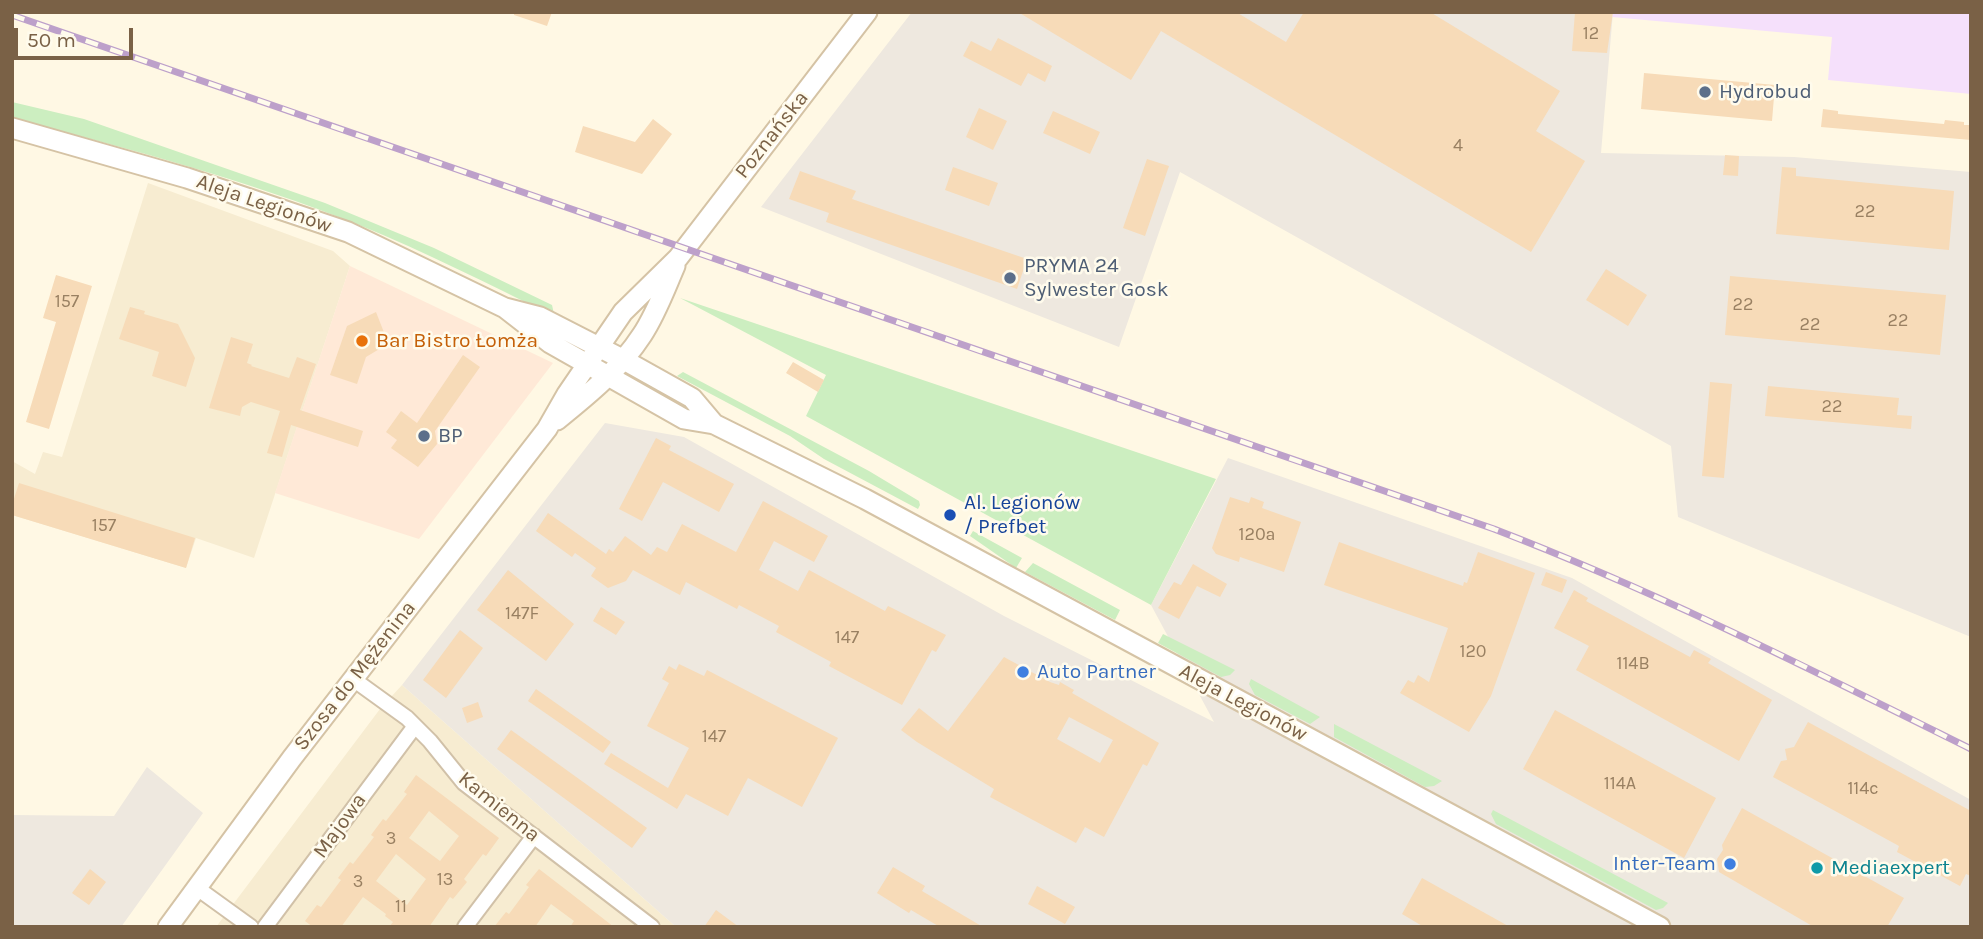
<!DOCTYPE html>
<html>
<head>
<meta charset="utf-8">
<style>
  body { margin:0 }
  #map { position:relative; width:1983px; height:939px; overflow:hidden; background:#fff8e4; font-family:Karla,sans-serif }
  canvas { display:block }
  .frame { position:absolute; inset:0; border:14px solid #7a6146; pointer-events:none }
  .scale { position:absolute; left:14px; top:28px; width:119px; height:32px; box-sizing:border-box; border:4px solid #7a6146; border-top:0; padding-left:9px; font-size:21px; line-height:24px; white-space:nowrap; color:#7a6146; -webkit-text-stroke:5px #fffbec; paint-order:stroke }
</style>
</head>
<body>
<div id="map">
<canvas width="1983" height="939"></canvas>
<div class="frame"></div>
<div class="scale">50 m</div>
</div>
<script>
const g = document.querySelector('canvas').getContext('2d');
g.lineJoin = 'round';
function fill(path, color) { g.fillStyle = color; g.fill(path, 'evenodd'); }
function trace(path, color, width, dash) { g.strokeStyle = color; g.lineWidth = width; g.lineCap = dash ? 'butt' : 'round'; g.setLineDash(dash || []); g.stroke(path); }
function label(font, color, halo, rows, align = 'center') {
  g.font = font + ' Karla,sans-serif'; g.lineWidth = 5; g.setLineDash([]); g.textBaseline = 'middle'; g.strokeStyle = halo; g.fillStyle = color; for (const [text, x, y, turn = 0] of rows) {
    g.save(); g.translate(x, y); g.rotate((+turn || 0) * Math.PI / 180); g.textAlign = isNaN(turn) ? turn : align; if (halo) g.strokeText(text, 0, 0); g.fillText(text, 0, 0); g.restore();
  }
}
const residential = new Path2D(`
  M148,183l185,68 17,15 -96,292 -58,-20 -10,30 -174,-53v-54l23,13 8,-22 19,5z
  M402,685l274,242h-460l164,-218z`);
const commercial = new Path2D(`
  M350,266l203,97 -134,176 -144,-46z`);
const industrial = new Path2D(`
  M912,12h701l-12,141 193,4 177,15v465l-293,-120 -7,-71 -491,-274 -61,175 -358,-140z
  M605,423l79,14 320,179 210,106 -63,-117 77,-147 344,120 399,222v127h-1295l-274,-242z
  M147,767l56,46 -82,114h-109v-112l102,1z`);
const education = new Path2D(`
  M1613,12h358v82l-143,-14 4,-43 -220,-20z`);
const green = new Path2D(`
  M12,102l72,17 241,84 109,45 118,57 2,9 -1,2c-64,-32 -128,-64 -194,-91 -112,-45 -230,-76 -347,-107z
  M680,298l536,181 -65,126 -345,-189 20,-41z
  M683,372l186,99 50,30 1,4 -2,4 -94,-50 -34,-23 -113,-60z
  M973,531l49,27 -6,10 -46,-32z
  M1033,563l87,47 -5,10 -90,-48z
  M1163,634l72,36 -5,5 -9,2 -63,-34z
  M1251,679l69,38 -10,7 -55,-29 -6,-11z
  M1334,724l108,57 -8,5 -9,1 -91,-50z
  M1493,810l175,93 -5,5 -7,2 -160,-86 -5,-10z`);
const building = new Path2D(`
  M514,12h38l-5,14 -33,-11z
  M1018,12h218l50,30 18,-30h126l130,79 -24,40 49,30 -54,91 -370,-221 -30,49z
  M1575,12h38l-6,41 -35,-2z
  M998,38l54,28 -7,16 -17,-9 -7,13 -58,-30 8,-15 20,10z
  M1644,73l131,12 -3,36 -131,-12z
  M979,108l28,13 -14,29 -27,-13z
  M1823,109l15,2v3l106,10 1,-4 19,2v3h7v15l-150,-13z
  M1053,111l47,21 -10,22 -47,-21z
  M653,119l19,15 -30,40 -67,-22 8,-26 52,16z
  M1725,155l14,1 -1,20 -15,-1z
  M1147,159l22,7 -24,70 -22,-8z
  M953,167l45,16 -9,23 -44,-16z
  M1782,167l14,1v8l158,15 -5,59 -173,-16z
  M800,171l56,20 -4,8 175,60 -10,30 -191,-67 3,-9 -40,-14z
  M1606,269l41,26 -19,31 -42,-26z
  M56,275l36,11 -43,143 -23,-7 30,-100 -13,-4z
  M1730,276l216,19 -6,60 -215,-20z
  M130,307l15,4 -1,3 34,10 17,34 -9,29 -34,-11 7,-24 -40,-13z
  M376,312l9,23 -4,13 -15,9 -9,27 -27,-9 17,-49z
  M231,337l22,7 -6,19 5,2 -1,1 38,12 8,-21 19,7 -16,46 63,21 -5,16 -67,-22 -9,32 -15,-4 13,-42 -29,-9 -9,5 -2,9 -31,-8z
  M463,355l17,12 -45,64 2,13 -19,23 -27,-19 6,-8 -11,-8 15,-21 16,12z
  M793,362l31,18 -6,12 -32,-19z
  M1710,382l22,2 -8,94 -22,-2z
  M1768,386l131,12 -2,17 15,1 -1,13 -146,-13z
  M656,438l15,8 -2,4 65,34 -15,28 -56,-30 -21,39 -23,-12z
  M19,483l176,55 -9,30 -174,-53v-10z
  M1230,497l19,6 2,-6 13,5 -2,6 39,14 -17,50 -44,-15 -1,5 -23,-8 -4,-6z
  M763,501l65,35 -14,26 -40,-21 -15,29 39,21 11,-21 76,41 3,-5 58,29 -10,17 -4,-2 -30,55 -73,-39 2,-4 -55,-30 3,-6 -40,-21 -2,4 -51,-27 -6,13 -47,-25 -7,11 -18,7 -17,-12 5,-8 -21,-15 -3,4 -36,-26 12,-18 58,41 3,-5 4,3 12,-16 26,19 6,-8 10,5 15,-28 54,28z
  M1339,542l124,44 1,-4 3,1 11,-31 57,21 -44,123 -22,36 -69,-39 8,-13 6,3 4,-8 11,7 19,-54 -124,-43z
  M1193,564l34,20 -7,13 -23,-11 -18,33 -21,-11 16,-26 7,3z
  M508,570l66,54 -28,37 -69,-51z
  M1546,572l21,8 -5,13 -21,-8z
  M1574,590l14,8 -2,3 104,56 4,-7 17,9 -3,4 64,37 -33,61 -163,-91 13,-24 -35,-18z
  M601,607l24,15 -9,13 -23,-14z
  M460,630l23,18 -37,50 -23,-18z
  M1004,657l46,25 9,3 1,-3 14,8 -2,3 87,50 -12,23 -4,-2 -39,73 -19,-10 -9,16 -86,-46 4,-8 -77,-47 -16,-12 18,-22 29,23zM1069,717l44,23 -13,23 -43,-24z
  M679,664l25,12 3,-6 131,68 -36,69 -54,-29 -20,38 -42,-22 -9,15 -73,-45 7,-11 57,35 21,-40 -42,-22 22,-43 -7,-4 7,-13 7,4z
  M536,689l75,53 -8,11 -75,-52z
  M478,702l5,15 -16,6 -5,-15z
  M1555,710l161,88 -32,60 -161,-89z
  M1808,722l163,89v65l-5,-2 -6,12 -63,-34 2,-6 -126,-69 8,-16 6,-1 -2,-11 9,-2z
  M511,730l136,98 -15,20 -135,-99z
  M416,775l83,63 -13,18 -3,-2 -19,25 3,3 -14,17 -3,-2 -21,30h-40l4,-5 -8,-6 1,-2 -23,-17 -22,30h-28l-8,-6 12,-16 4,2 20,-27 -3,-2 12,-16 3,2 21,-27 -3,-2 12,-16 3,2 21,-27 -3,-2zM429,811l30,25 -19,25 -31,-23zM396,854l30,25 -19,26 -31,-24z
  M1742,808l162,90 -17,29h-73l-95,-55 -2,-13 6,-9 -1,-5z
  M893,867l32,19 -3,5 61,36h-43l-29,-17 -2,3 -32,-20z
  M90,869l16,13 -17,23 -17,-12z
  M539,869l30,23 45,35h-44l4,-6 -23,-17 -16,23h-41l12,-15 3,2 20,-27 -3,-2z
  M1422,878l88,49h-86l-22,-13z
  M1037,886l38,21 -10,17 -37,-20z
  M716,910l23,17h-35z`);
const street = new Path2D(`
  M353,679l54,39 23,23 34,42 188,144
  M197,888l54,39
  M265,927l150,-201
  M465,927l69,-91`);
const secondary = new Path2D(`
  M12,128l175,50 161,54 157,76 35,9 84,43 68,38 22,26
  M505,308l45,35 134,76 30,5 151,75 795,428
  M557,420c31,-25 63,-51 85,-85 14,-21 23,-46 33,-69
  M168,927l124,-169 255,-329 20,-35 56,-82 55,-54 189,-246`);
const rail = new Path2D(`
  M12,15l1482,514c164,63 320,142 477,220`);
const markers = [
  [1705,92,7,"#5c6f8a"],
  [1010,278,7,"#5c6f8a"],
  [362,341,7,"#e8710a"],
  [424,436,7,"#5c6f8a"],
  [950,515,7,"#1a4fb4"],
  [1023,672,7,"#3f7fe0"],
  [1730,864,7,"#3f7fe0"],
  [1817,868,7,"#0f9aa8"]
];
const numberNames = [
  ["12",1591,34],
  ["4",1458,146],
  ["22",1865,212],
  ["157",67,302],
  ["22",1743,305],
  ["22",1898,321],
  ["22",1810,325],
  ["22",1832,407],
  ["157",104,526],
  ["120a",1257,535],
  ["147F",522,614],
  ["147",847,638],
  ["120",1473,652],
  ["114B",1633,664],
  ["147",714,737],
  ["114A",1620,784],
  ["114c",1863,789],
  ["3",391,839],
  ["13",445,880],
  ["3",358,882],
  ["11",401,907]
];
const serviceNames = [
  ["Hydrobud",1719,92],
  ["PRYMA 24",1024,266],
  ["Sylwester Gosk",1024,290],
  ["BP",438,436]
];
const streetNames = [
  ["Poznańska",772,135,-52],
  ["Aleja Legionów",264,204,19],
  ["Szosa do Mężenina",355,676,-52],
  ["Aleja Legionów",1243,703,28],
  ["Kamienna",499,807,39],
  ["Majowa",340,826,-54]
];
const foodNames = [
  ["Bar Bistro Łomża",376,341]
];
const transitNames = [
  ["Al. Legionów",964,503],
  ["/ Prefbet",964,527]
];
const shopNames = [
  ["Auto Partner",1037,672],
  ["Inter-Team",1716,864,"right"]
];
const cultureNames = [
  ["Mediaexpert",1831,868]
];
fill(residential, '#f7ecd1');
fill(commercial, '#ffe9d7');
fill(industrial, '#eee8df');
fill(education, '#f5e0fb');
fill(green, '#cceec0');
fill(building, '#f7dbb8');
trace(street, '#d1c1a8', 18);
trace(secondary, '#d5c3a5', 23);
trace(street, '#fff', 14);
trace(secondary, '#fff', 19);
trace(rail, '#bda0ca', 7);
trace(rail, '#fffbec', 4.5, [13]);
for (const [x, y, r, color] of markers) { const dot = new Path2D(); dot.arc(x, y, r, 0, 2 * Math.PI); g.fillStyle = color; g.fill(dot); trace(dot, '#fffbec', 2.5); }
label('18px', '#998062', null, numberNames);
label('21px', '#4e5e75', '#fffbec', serviceNames, 'left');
label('21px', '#7a6146', '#fffbec', streetNames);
label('21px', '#c56008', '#fffbec', foodNames, 'left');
label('21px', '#164399', '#fffbec', transitNames, 'left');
label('21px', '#366cbe', '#fffbec', shopNames, 'left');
label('21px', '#0d838f', '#fffbec', cultureNames, 'left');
</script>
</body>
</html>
